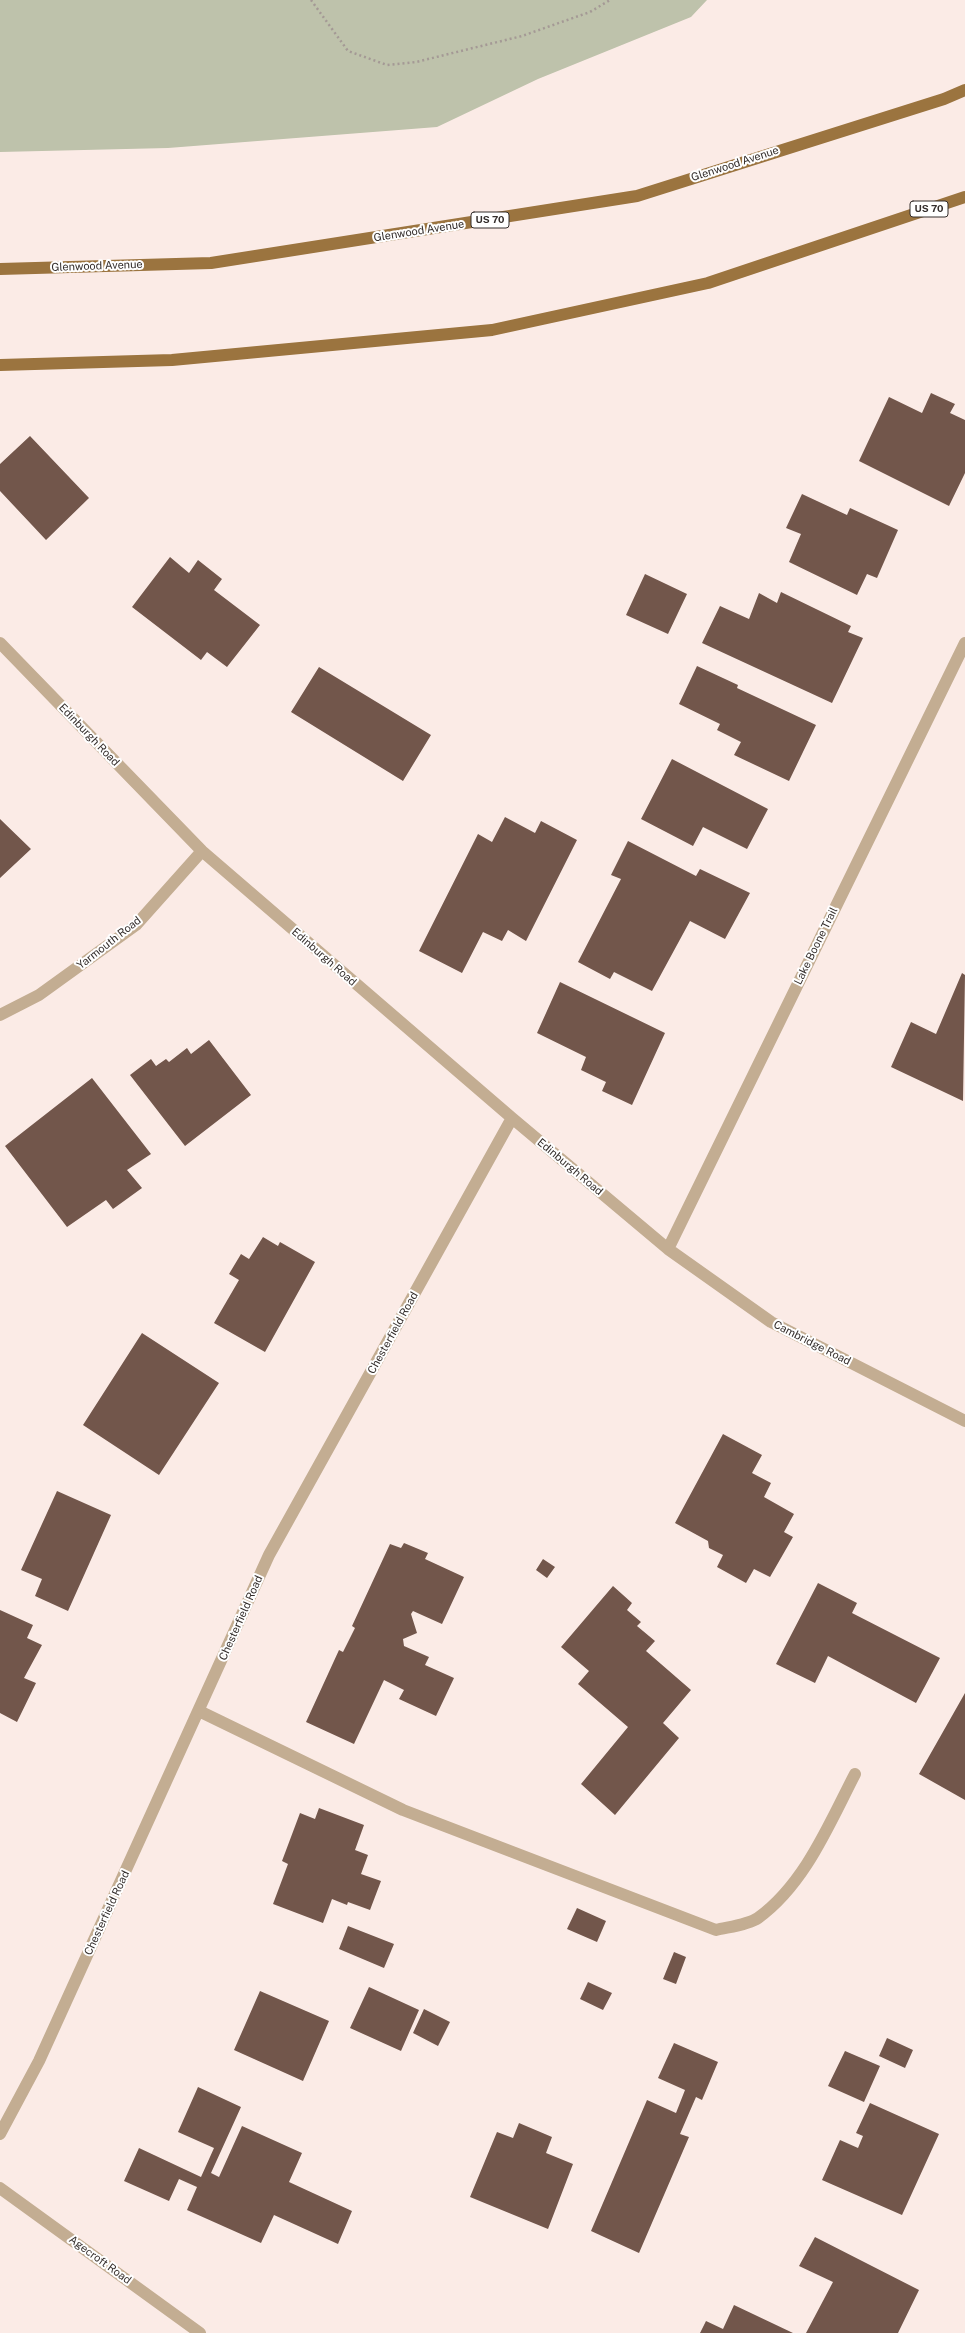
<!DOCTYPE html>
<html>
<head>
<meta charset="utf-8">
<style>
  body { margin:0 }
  canvas { display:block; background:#fbebe6 }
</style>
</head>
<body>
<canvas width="965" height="2333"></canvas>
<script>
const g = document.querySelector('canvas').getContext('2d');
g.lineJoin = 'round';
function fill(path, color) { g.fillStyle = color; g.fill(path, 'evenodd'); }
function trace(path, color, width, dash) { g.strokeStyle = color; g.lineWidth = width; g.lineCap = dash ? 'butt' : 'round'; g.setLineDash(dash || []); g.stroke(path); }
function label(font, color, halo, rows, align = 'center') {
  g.font = font + ' "Public Sans",sans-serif'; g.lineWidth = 4; g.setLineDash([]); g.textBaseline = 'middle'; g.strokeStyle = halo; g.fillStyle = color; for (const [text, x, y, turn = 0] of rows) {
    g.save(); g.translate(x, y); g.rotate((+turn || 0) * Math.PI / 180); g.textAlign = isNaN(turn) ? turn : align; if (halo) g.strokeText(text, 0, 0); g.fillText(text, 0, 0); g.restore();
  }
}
const green = new Path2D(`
  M0,0h707l-16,17 -153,62 -101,48 -269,21 -168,4z`);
const building = new Path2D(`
  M931,393l24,11 -5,9 15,7v53l-16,33 -90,-45 30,-64 33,16z
  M30,436l59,62 -43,42 -46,-49v-27z
  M802,494l45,21 3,-7 48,22 -21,48 -10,-4 -10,21 -68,-33 12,-28 -15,-6z
  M170,557l19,16 9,-13 24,19 -8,11 46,35 -33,42 -20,-15 -6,8 -69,-53z
  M645,574l42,20 -19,40 -42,-19z
  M781,592l70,34 -3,6 15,6 -31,65 -130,-60 18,-37 29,13 10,-26 18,10z
  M697,666l41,19 -1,3 79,37 -27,56 -55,-26 7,-13 -24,-12 3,-6 -41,-20z
  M319,667l112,68 -28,46 -112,-69z
  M672,759l96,50 -21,40 -44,-22 -10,19 -52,-27z
  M505,817l30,16 6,-12 36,19 -51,101 -18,-11 -6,11 -19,-9 -21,41 -43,-22 59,-117 14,8z
  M0,819l31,30 -31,29z
  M628,841l68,35 4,-7 50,24 -25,46 -35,-18 -38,70 -38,-19 -4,7 -32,-17 43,-83 -10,-4z
  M962,973l3,2 -2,126 -72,-34 20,-45 25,12z
  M560,982l105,51 -33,72 -30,-14 4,-9 -25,-12 5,-13 -49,-24z
  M209,1040l42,55 -66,51 -55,-71 21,-16 5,7 10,-7 3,3 18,-14 4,6z
  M92,1078l59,76 -24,16 15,18 -29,21 -7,-9 -39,27 -62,-81z
  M263,1237l15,9 2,-4 35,20 -50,90 -51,-29 25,-43 -10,-6 12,-20 8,5z
  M142,1333l77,50 -60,92 -76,-50z
  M723,1434l39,21 -10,18 19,10 -7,14 30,17 -10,18 9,5 -23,40 -16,-8 -8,14 -29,-16 6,-12 -14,-7 -1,-7 -33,-18z
  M57,1491l54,24 -43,96 -33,-15 7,-17 -21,-9z
  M404,1543l24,10 -3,6 39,18 -22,47 -29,-13 -2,3 6,19 -14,6 1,7 25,11 -4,8 29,13 -18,38 -37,-17 5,-9 -20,-10 -30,64 -48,-22 33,-72 4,2 12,-24 -3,-2 38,-82 11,4z
  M543,1559l12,8 -8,11 -11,-8z
  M818,1583l39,20 -5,10 88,45 -24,45 -88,-47 -13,27 -39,-19z
  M613,1586l19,17 -5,7 14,12 -4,4 18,15 -9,10 45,39 -28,33 16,15 -64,77 -34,-31 47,-57 -50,-43 11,-13 -28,-24z
  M0,1610l33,15 -6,13 15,7 -18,33 12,5 -19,39 -17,-9z
  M965,1693v107l-46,-26z
  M319,1808l45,17 -9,25 13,5 -7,19 20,7 -11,29 -22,-8 -1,3 -15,-6 -9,24 -50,-19 15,-40 -6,-3 18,-48 15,6z
  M577,1908l29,13 -9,21 -30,-13z
  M348,1926l46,18 -10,24 -45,-19z
  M674,1952l12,5 -10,27 -13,-5z
  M588,1982l24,11 -9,17 -23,-11z
  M369,1987l50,23 -18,41 -51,-23z
  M260,1991l69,30 -26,60 -69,-31z
  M424,2009l26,13 -12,24 -25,-13z
  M887,2038l26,12 -8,18 -26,-12z
  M674,2043l44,19 -16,38 -6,-3 -16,37 9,3 -50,116 -48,-22 56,-131 29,13 9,-23 -27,-12z
  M845,2051l35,15 -16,36 -36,-16z
  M198,2087l43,20 -30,66 8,4 23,-51 60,27 -13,29 63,29 -14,33 -64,-29 -13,28 -74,-33 10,-23 -18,-8 -10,22 -45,-20 15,-33 62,29 13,-29 -36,-16z
  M870,2103l69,31 -37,81 -80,-35 18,-40 18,8 5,-12 -7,-3z
  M519,2123l33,14 -6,16 27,11 -25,65 -78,-32 27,-65 16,6z
  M815,2237l104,53 -21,43h-92l27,-51 -34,-16z
  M734,2305l59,28h-93l6,-12 17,8z`);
const path = new Path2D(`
  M311,0l37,51 39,14 29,-3 106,-26 68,-24 20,-12`);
const minor = new Path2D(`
  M0,643l202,208 310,267 156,131 103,73 194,99
  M0,1015l39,-20 97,-70 66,-74
  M668,1249l297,-606
  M199,1711l204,99 313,120c12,-3 32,-5 42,-12 47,-34 71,-94 97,-144
  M0,2134l39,-73 230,-506 243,-437
  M0,2188l200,145`);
const major = new Path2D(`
  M0,269l211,-6 426,-67 307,-97 21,-9
  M0,365l172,-5 320,-30 216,-47 257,-86`);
const shields = [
  [929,209,38],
  [490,220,38]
];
const shieldNames = [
  ["US 70",929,209],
  ["US 70",490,220]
];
const streetNames = [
  ["Glenwood Avenue",735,164,-18],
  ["Glenwood Avenue",419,231,-9],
  ["Glenwood Avenue",97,266,-2],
  ["Edinburgh Road",89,735,46],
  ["Yarmouth Road",109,943,-38],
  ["Lake Boone Trail",816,946,-64],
  ["Edinburgh Road",324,957,41],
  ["Edinburgh Road",570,1167,40],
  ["Chesterfield Road",393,1333,-61],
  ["Cambridge Road",812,1343,27],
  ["Chesterfield Road",241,1618,-66],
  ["Chesterfield Road",107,1913,-65],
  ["Agecroft Road",100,2260,36]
];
fill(green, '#bec2ab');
fill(building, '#72564b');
trace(path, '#a49995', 2.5, [2, 3]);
trace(minor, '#c3ad92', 12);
trace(major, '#9b743f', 12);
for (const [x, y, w] of shields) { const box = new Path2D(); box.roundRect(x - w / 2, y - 8, w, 16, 3); g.fillStyle = '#fff'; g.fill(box); trace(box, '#342e2c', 1); }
label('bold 10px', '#342e2c', null, shieldNames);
label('11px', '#342e2c', '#fff', streetNames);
</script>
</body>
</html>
